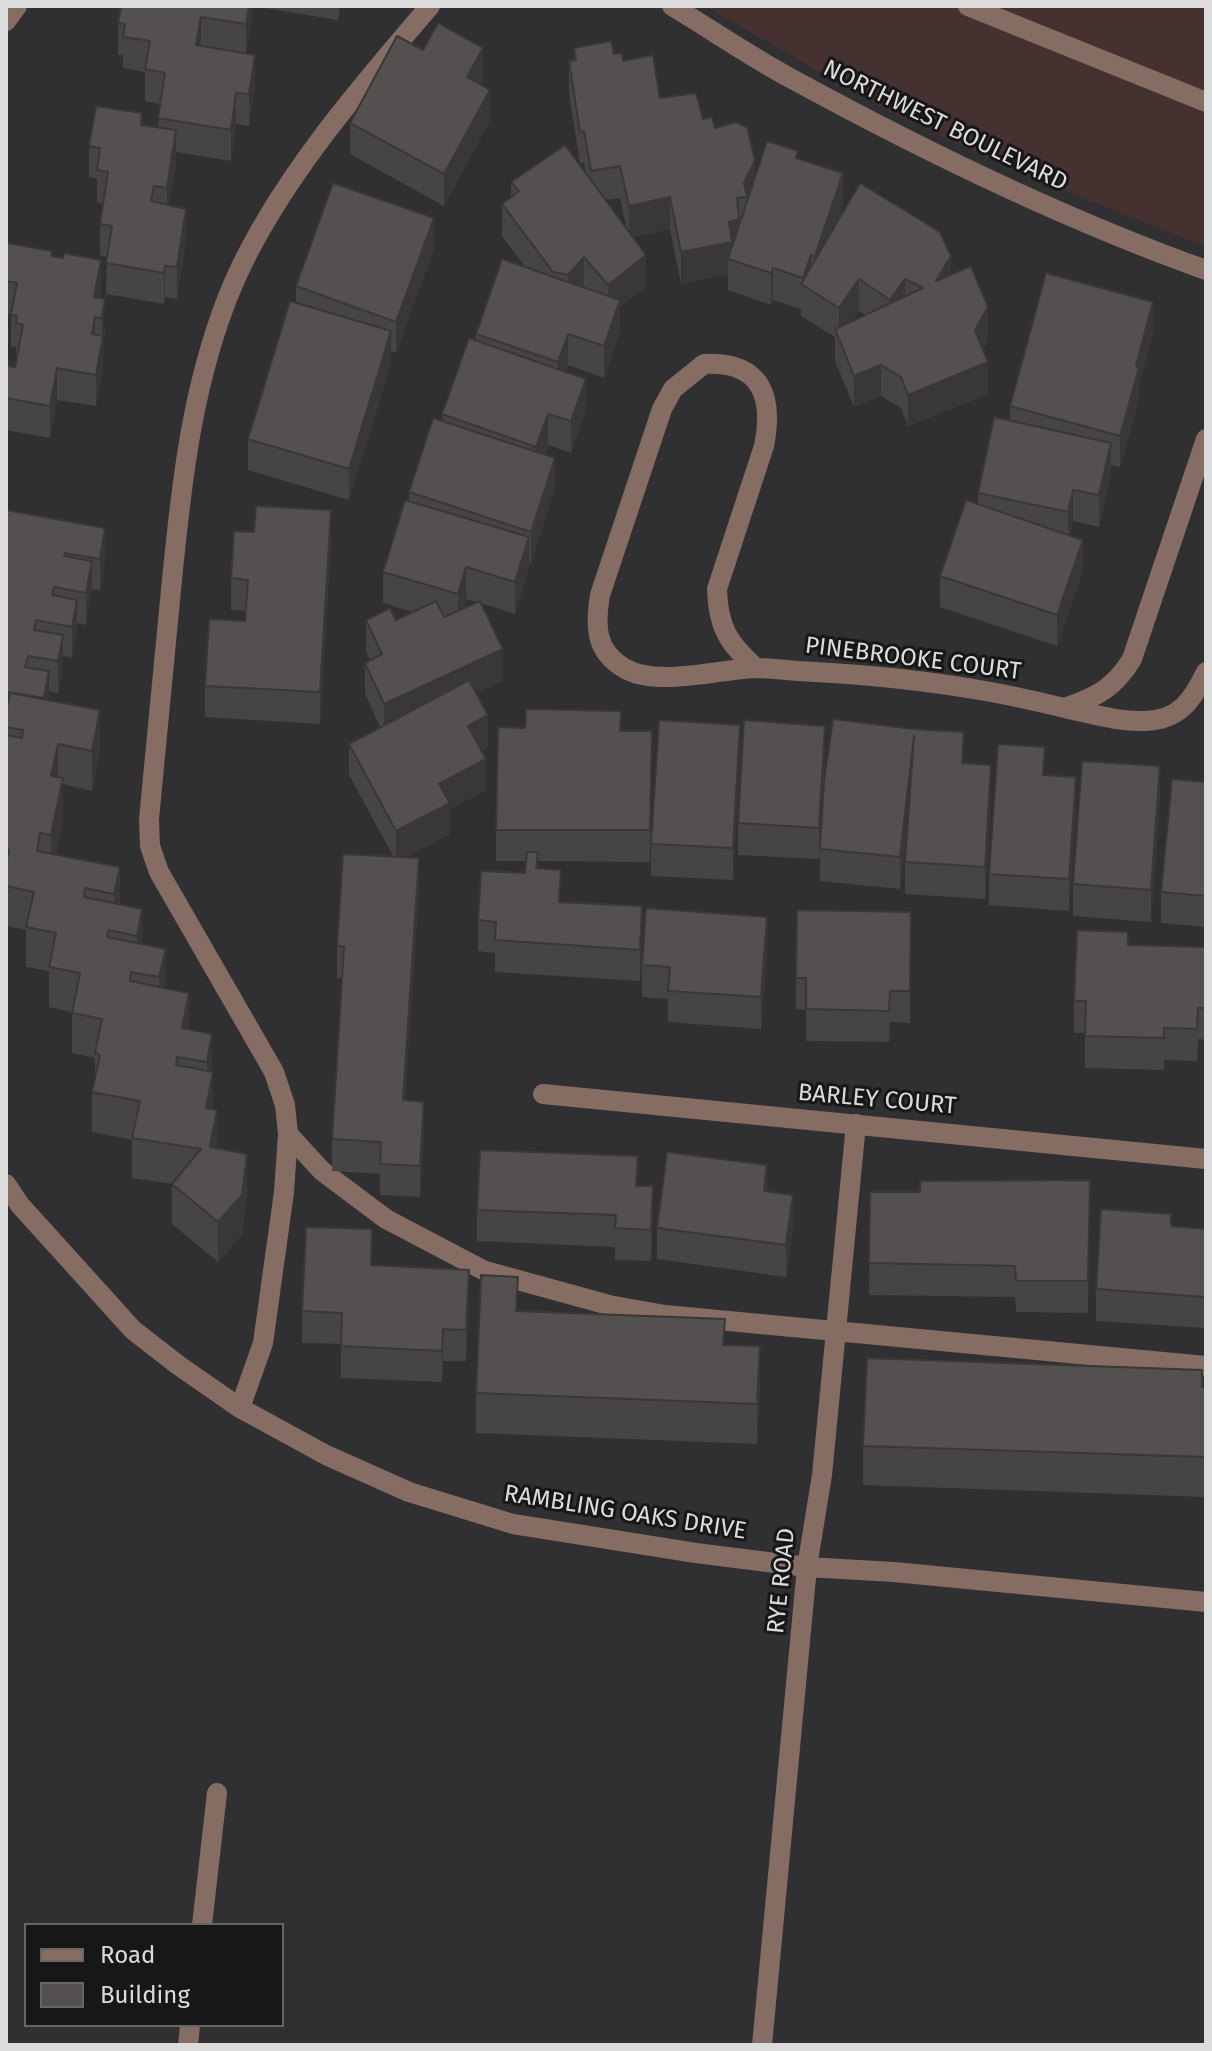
<!DOCTYPE html>
<html>
<head>
<meta charset="utf-8">
<style>
  body { margin:0 }
  #map { position:relative; width:1212px; height:2051px; overflow:hidden; background:#302f31; font-family:"Fira Sans",sans-serif }
  canvas { display:block }
  .frame { position:absolute; inset:0; border:8px solid #dddcdd; pointer-events:none }
  .legend { position:absolute; left:24px; top:1923px; width:260px; height:104px; box-sizing:border-box; background:#181718; border:2px solid #676667; margin:0; padding:10px 14px; list-style:none; font-size:24px; color:#dddcdd }
  .legend li { display:flex; align-items:center; gap:16px; height:40px }
  .legend b { width:40px; border:2px solid #676667 }
</style>
</head>
<body>
<div id="map">
<canvas width="1212" height="2051"></canvas>
<div class="frame"></div>
<ul class="legend">
<li><b style="height:10px;background:#856d63"></b>Road</li>
<li><b style="height:22px;background:#53504f"></b>Building</li>
</ul>
</div>
<script>
const g = document.querySelector('canvas').getContext('2d');
g.lineJoin = 'round';
function fill(path, color) { g.fillStyle = color; g.fill(path, 'evenodd'); }
function trace(path, color, width, dash) { g.strokeStyle = color; g.lineWidth = width; g.lineCap = dash ? 'butt' : 'round'; g.setLineDash(dash || []); g.stroke(path); }
function label(font, color, halo, rows, align = 'center') {
  g.font = font + ' "Fira Sans",sans-serif'; g.lineWidth = 6; g.setLineDash([]); g.textBaseline = 'middle'; g.strokeStyle = halo; g.fillStyle = color; for (const [text, x, y, turn = 0] of rows) {
    g.save(); g.translate(x, y); g.rotate((+turn || 0) * Math.PI / 180); g.textAlign = isNaN(turn) ? turn : align; if (halo) g.strokeText(text, 0, 0); g.fillText(text, 0, 0); g.restore();
  }
}
const commercial = new Path2D(`
  M705,6h501v241l-191,-76 -136,-65z`);
const minor = new Path2D(`
  M672,6c40,24 79,51 120,73 132,72 271,140 414,191
  M968,6l238,96
  M6,21l11,-15
  M756,668c-28,-25 -38,-41 -39,-79l47,-143c10,-50 -3,-85 -60,-82l-31,25 -11,20 -62,186c-5,31 -5,56 24,73 33,20 94,1 132,0 14,0 28,2 42,3 62,3 126,9 187,20 29,5 59,12 88,19 23,5 48,12 72,11 34,-1 47,-20 61,-49
  M1067,707c30,-10 48,-20 65,-48l74,-220
  M543,1094l663,65
  M288,1134l34,37 64,48 99,52 124,34 56,10 541,51
  M6,1184l14,21 113,125 45,35 62,43 86,47 83,37 104,32 183,29 111,14 87,5 312,30
  M240,1408l23,-65 21,-151 4,-58 -3,-29 -11,-33 -115,-200 -9,-26 -1,-27c7,-76 15,-152 22,-229 10,-104 21,-211 63,-308 44,-100 125,-193 196,-276
  M202,1925l15,-132
  M188,2045l2,-20
  M762,2045l45,-478 15,-92 34,-351`);
const wall = new Path2D(`
  M121,6h219l-2,14 -85,-14 -7,47 9,33 -6,40 -13,-2 -5,37 -55,-9v10l-7,43 17,35 -9,59 -12,-2 -1,7 -58,-10 1,-37 -7,-2v-31l3,-21 -6,-1v-23l-8,-2v-31l53,-21 16,3 2,-24 -15,-3v-29l-22,-4v-13h-5v-32z
  M574,48l40,6 46,44 43,21 12,9 40,49 43,-18 45,45 -5,17 113,54 37,64 -5,10 5,45 -80,32 -7,-18 -20,-12 -27,11 -19,-46v-24l-34,-21v-7l-28,-9 -2,5 -43,-15v-16l-47,10 -11,-55 -38,8 14,50 -26,20v25l-16,46 -36,-13 -2,7 20,38 -15,43 -23,-8 -3,9 10,35 -24,75 -2,-1v5l-14,46 -34,-11 22,78 -27,12 12,54 -7,4 5,39 -36,19v25l-44,23 13,32 -14,211 19,33 -4,64 -40,-2v-21l-48,-3v-32l10,-161h-5v-32l56,-90 -44,-81v-31l31,-17 -15,-33v-31l5,-3 -4,-9v-31h30l17,-8 -30,-9v-31l26,-71v-9l33,-71v-7l34,-73v-7l50,-66 -24,-32v-32l9,-6v-16l75,-8 -2,-11h-4l-11,-70v-32l5,-1zM620,198l7,32 -22,-30zM859,311l6,4 -13,6zM466,599l11,3 -14,7z
  M483,80l-2,4 9,37 -46,85 -94,-52v-31z
  M6,243l46,13 49,35 -1,7 5,32 -2,12v25l-7,39 -39,-6 -7,38 -44,-8v-69l3,5 6,1 2,-12h-1v-8l-5,-1v-32l-5,-1z
  M434,249l-38,104 -5,-2v12l-42,137 -101,-30v-31l48,-136v-17z
  M1153,333l-14,51v15l-19,68 -9,-2v9l-12,53 -26,-6 -3,14 13,36 -26,75 -117,-39v-31l38,-72v-11l32,-73v-14z
  M6,510l99,50 -5,30 -8,-1 -6,36 -9,-2v8l-5,27 -9,-2v11l-5,26 -9,-2v9l51,50 -8,41 -29,-7v34l-7,36 64,13v37l92,168 1,38 4,38 30,46 -5,41 -24,27 -46,-38v-40l-40,-6v-38l-40,-8v-40l3,-12v-22l-23,-5v-41l-23,-5v-36l-23,-4v-37l-20,-4z
  M331,542l-11,182 -115,-7v-31l40,-65 1,-10 -15,-1v-32z
  M621,731h31l-2,131 -112,-1v7l23,34 81,36 -2,43 -145,-9v-19l-17,-2v-31l47,-47 1,-12h-30v-31z
  M740,756l-7,124 -82,-4v-32z
  M825,757l-2,44 141,-38 27,33 -6,103 -80,-5v-32l4,-51 -9,78 -80,-8v-26l-1,4 -81,-4v-32z
  M1045,775l31,34 -7,102 -80,-6v-31z
  M1206,782v145l-45,-4v-31z
  M1160,798l-9,124 -78,-6v-32z
  M797,910l114,2 -1,111 -20,-1 -1,20 -83,-1v-31l-10,-1z
  M1128,945l78,2v93l-8,-1 -1,22 -33,-1v10l-79,-2v-35h-11v-32z
  M767,949l-6,80 -93,-7v-23l-26,-2v-32z
  M1090,1180l-2,133 -72,-1 -1,-15 -146,-2 1,-103h50z
  M638,1186l15,32 -2,43 -36,-1v-13l-138,-6v-31z
  M767,1192l26,35 -7,50 -129,-18v-31z
  M1171,1227l35,2v99l-110,-7v-32z
  M372,1265l97,36 -3,60h-23l-1,21 -101,-4v-34l-39,-1v-32z
  M725,1345l35,41 -3,58 -281,-11v-40z
  M1202,1387h4v110l-343,-12v-39z`);
const shadedWall = new Path2D(`
  M249,6h4v4l-7,45v-31z
  M201,17v31l-5,-3z
  M483,48v32l-16,28v-31z
  M255,55v31l-6,40v-32z
  M490,90v31l-46,85v-32z
  M236,93v31l-5,37v-31z
  M176,130v32l-9,57v-31z
  M755,160v32l-8,17v-12l-3,-14z
  M843,173v31l-28,84v-32z
  M670,197v32l-41,8v-31z
  M186,209v31l-9,59v-32z
  M434,218v31l-38,104v-31z
  M739,219v31l-11,9v15l-47,10v-32l48,-30z
  M646,255v32l-26,20v25l-16,46v-32l4,-30v-31z
  M811,255v32l-8,-9z
  M951,256v31l-15,-6z
  M584,257v32l-16,17v-31z
  M101,260v31l-6,29v28l-3,-14 2,-37z
  M165,266v31l-1,7v-31z
  M773,268v32l-2,5v-32z
  M859,279v32l-20,28v-31z
  M905,279v31l-15,22v-32z
  M105,299l-2,68 -7,39v-31l6,-32v-25z
  M1153,302v31l-14,51v15l-19,68v-31l16,-70z
  M988,307v32l-13,22v-31z
  M391,331v32l-42,137v-31z
  M568,334v31l-10,29v-32z
  M988,362v32l-80,32v-31z
  M881,365v31l-27,11v-31z
  M57,368v32l-7,38v-32z
  M586,379v31l-15,43v-32z
  M548,414v31l-12,34v-32z
  M1111,443v31l-12,53v-32z
  M555,458v31l-24,75v-32z
  M1073,490v31l-5,23v-32z
  M331,510v32l-11,182v-32z
  M105,528v32l-5,30v-31z
  M529,537v31l-14,46v-32z
  M1083,540v31l-26,75v-31z
  M92,561v31l-6,33v-32z
  M466,567v32l-8,27v-32z
  M77,600v31l-5,27v-31z
  M63,635v32l-5,26v-32z
  M503,649v32l-119,55v-32z
  M49,671v32l-5,27v-32z
  M100,710v40l-8,41v-40z
  M488,715v32l-20,11v-32z
  M740,725v31l-7,124v-32z
  M825,726v31l-6,102v-31z
  M914,736v32l-14,121v-32z
  M58,744v39l-7,-7z
  M486,759v31l-36,19v25l-54,29v-32l43,-47z
  M991,765v31l-6,103v-32z
  M1160,766v32l-9,124v-32z
  M1076,777v32l-7,102v-32z
  M63,778v40l-12,57v-40z
  M419,858v31l-16,243v-32z
  M120,867v40l-6,27v-40z
  M642,906v32l-2,43v-31z
  M142,909v40l-5,26v-39z
  M767,917v32l-6,80v-32z
  M166,949v40l-7,28v-40z
  M189,993v40l-7,-5z
  M212,1034v40l-5,28v-40z
  M213,1072v40l-7,-4z
  M424,1102v31l-4,64v-31z
  M217,1110v40l-7,-3z
  M247,1154v40l-5,41 -24,27v-40z
  M767,1165v31l-3,-5z
  M653,1186v32l-2,43v-31z
  M793,1195v32l-7,50v-32z
  M469,1270v31l-3,60v-31z
  M443,1329v32l-1,21v-31z
  M760,1346v40l-3,58v-40z`);
const building = new Path2D(`
  M121,6h128l-3,18 -45,-7 -5,28 59,10 -6,39 -13,-1 -5,37 -73,-12 7,-45 -20,-4 5,-28 -27,-4 2,-13 -7,-1z
  M438,23l45,25 -16,29 23,13 -46,84 -94,-51 47,-87 26,14z
  M611,41l3,13 8,-1 1,8 30,-6 7,43 36,-5 7,26 9,-2 3,11 21,-6 11,5 8,33 -11,23 3,14 -10,1 2,21 -10,3 3,20 -51,10 -11,-55 -41,9 -9,-40 -29,5 -7,-40 -4,1 -11,-71 7,-1 -2,-12z
  M96,106l46,7 -1,12 35,5 -9,58 -13,-2 -3,15 35,8 -9,58 -12,-1 -1,7 -58,-10 6,-37 -12,-2 8,-52 -11,-2 3,-22 -11,-2z
  M767,141l31,10 -2,7 47,15 -28,83 -4,-1 -8,23 -30,-10 -2,5 -43,-14z
  M565,145l81,110 -38,30 -24,-28 -16,18 -15,-3 -51,-68 17,-13 -8,-9z
  M333,183l101,35 -38,104 -100,-36z
  M860,183l80,49 11,24 -15,25 35,-15 17,41 -13,23 13,32 -80,33 -7,-18 -20,-12 -27,11 -19,-47 88,-41 -18,-9 -15,21 -31,-21 -20,29 -38,-24z
  M6,243l46,8 -1,5 12,2 1,-5 37,7 -7,37 11,2 -3,19 -7,-1 -3,17 11,2 -7,39 -39,-7 -7,38 -44,-8v-37l3,1 -1,4 7,1 8,-42 -7,-2 1,-7 -6,-1 6,-32 -11,-2z
  M502,259l118,41 -16,46 -36,-12 -10,28 -82,-28z
  M1046,273l107,29 -17,64 3,2 -19,68 -110,-30z
  M290,301l101,30 -42,138 -101,-30z
  M469,338l117,41 -15,42 -23,-7 -12,33 -94,-33z
  M994,417l117,26 -12,52 -26,-5 -5,22 -90,-19z
  M433,418l122,40 -24,74 -122,-40z
  M405,500l124,37 -14,45 -49,-15 -8,27 -75,-22z
  M966,500l117,40 -26,75 -117,-39z
  M256,506l75,4 -11,182 -115,-6 4,-67 36,2 3,-41 -17,-2 3,-47 20,1z
  M6,510l99,18 -5,31 -35,-6 -1,3 28,5 -6,32 -32,-6 -2,8 25,5 -5,27 -36,-7 -2,10 29,5 -5,26 -30,-5 -3,11 24,4 -5,27 -36,-6 -2,7z
  M436,601l8,16 36,-16 23,48 -119,55 -19,-41 17,-9 -16,-34 24,-12 6,12z
  M469,680l19,35 -20,11 18,33 -47,25 11,19 -54,28 -47,-87z
  M10,693l90,17 -8,41 -34,-7 -7,32 12,2 -12,57 -11,-2 -3,18 83,16 -6,27 -29,-6 -1,9 58,12 -5,27 -28,-6 -2,7 59,12 -7,28 -28,-5 -1,9 59,12 -7,35 30,6 -5,28 -30,-5 -1,8 37,7 -7,36 11,2 -7,37 37,7 -5,41 -24,27 -46,-38 29,-35 -69,-11 8,-37 -48,-9 8,-37 -5,-2 7,-34 -30,-6 8,-40 -31,-6 7,-34 -30,-6 8,-35 -28,-6v-22l3,-14 -3,-1v-114l16,3 1,-8 -17,-3v-15z
  M526,709l95,2 -1,20h32l-2,99h-154l2,-103 27,1z
  M833,719l80,10 51,3 -2,31 29,2 -6,102 -80,-5 9,-126 -14,121 -80,-8 4,-68z
  M659,720l81,5 -7,123 -82,-4z
  M744,720l81,6 -6,102 -81,-5z
  M998,744l47,3 -2,28 33,2 -7,102 -80,-5z
  M1082,761l78,5 -9,124 -78,-6z
  M1172,779l34,3v114l-45,-4z
  M527,852h11l-2,16 25,2 -2,32 83,4 -2,44 -145,-10 1,-18 -18,-2 3,-49 44,2z
  M343,854l76,4 -16,242 21,2 -4,64 -40,-2 1,-22 -49,-3 12,-192 -7,-1z
  M646,908l121,9 -6,80 -93,-6 2,-24 -28,-2z
  M797,910l114,2 -1,79h-20l-1,20 -83,-2v-31h-10z
  M1077,930l51,2v13l78,2v61h-8l-1,21 -33,-1v10l-79,-2 1,-35h-12z
  M480,1150l158,6 -2,30h17l-2,44 -36,-2 1,-13 -139,-5z
  M667,1152l100,13 -3,26 29,4 -7,50 -129,-17z
  M1090,1180l-2,101h-72l-1,-15 -146,-3 1,-71h50v-11z
  M1101,1209l70,5v12l35,3v68l-110,-8z
  M306,1227l66,2 -1,36 98,5 -3,60 -23,-1 -1,22 -101,-5 1,-33 -40,-2z
  M481,1275l37,2 -2,34 209,8 -2,26 37,1 -3,58 -281,-11z
  M867,1358l335,12v17h4v70l-343,-11z`);
const streetNames = [
  ["NORTHWEST BOULEVARD",945,126,26],
  ["PINEBROOKE COURT",913,659,7],
  ["BARLEY COURT",877,1100,5],
  ["RAMBLING OAKS DRIVE",625,1513,9],
  ["RYE ROAD",782,1581,-84]
];
fill(commercial, '#453130');
trace(minor, '#856d63', 20);
fill(wall, '#474544');
fill(shadedWall, '#3a3837');
fill(building, '#53504f');
trace(building, '#3a3837', 2);
label('24px', '#dddcdd', '#181718', streetNames);
</script>
</body>
</html>
